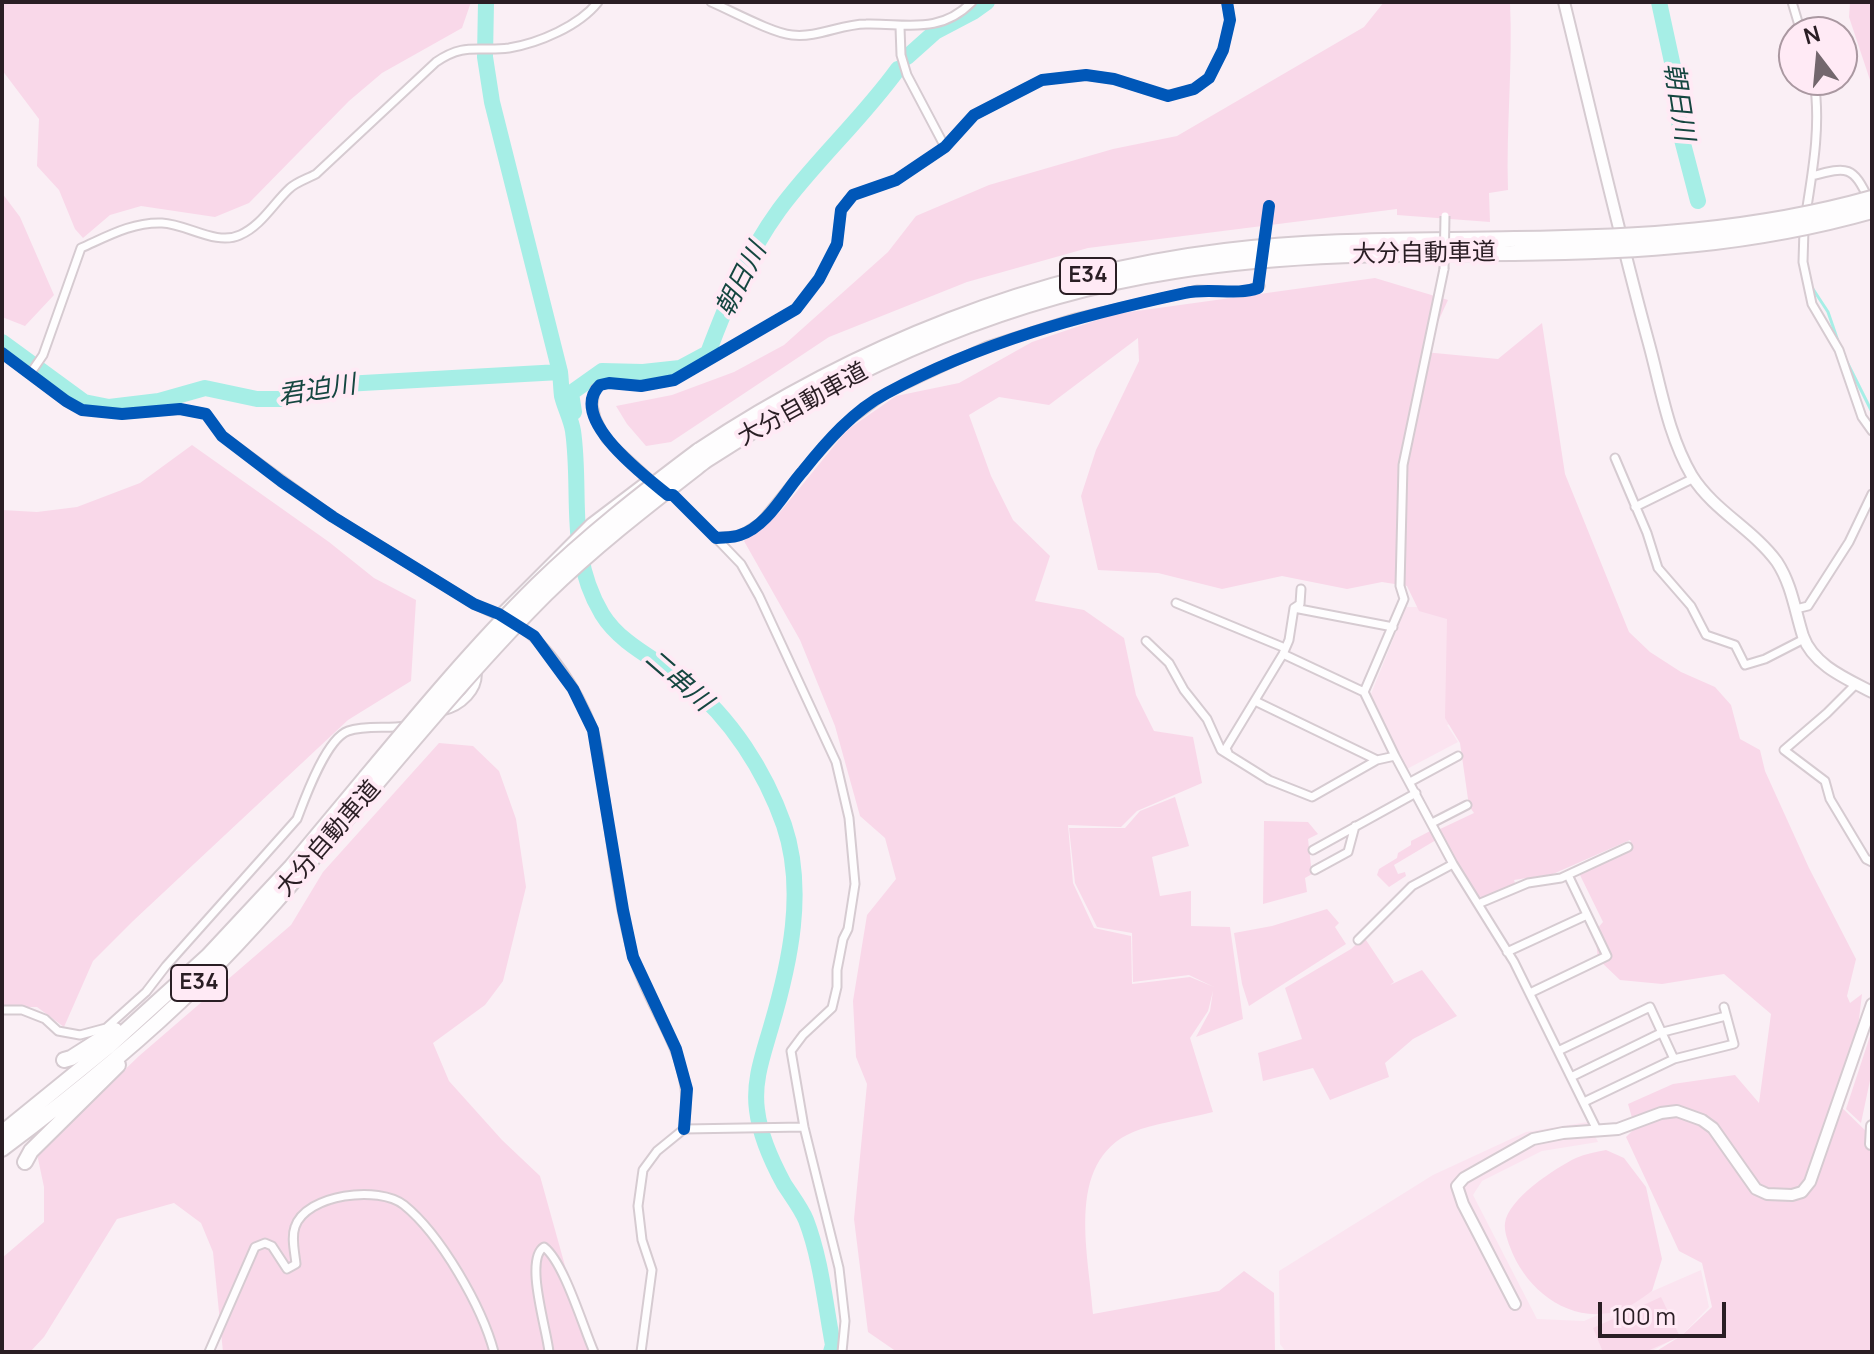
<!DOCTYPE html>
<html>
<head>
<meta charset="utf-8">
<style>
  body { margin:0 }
  #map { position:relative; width:1874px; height:1354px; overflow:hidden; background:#faeff5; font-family:Manrope,sans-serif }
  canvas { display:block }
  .frame { position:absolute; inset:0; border:4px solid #2a1e24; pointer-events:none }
  .north { position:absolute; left:1778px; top:16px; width:80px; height:80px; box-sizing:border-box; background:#ffeaf5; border:2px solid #aa98a1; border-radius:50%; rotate:344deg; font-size:22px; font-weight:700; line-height:32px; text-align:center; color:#2a1e24 }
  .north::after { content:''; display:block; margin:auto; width:28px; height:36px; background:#73676d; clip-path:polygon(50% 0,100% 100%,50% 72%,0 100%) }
  .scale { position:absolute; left:1598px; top:1302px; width:128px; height:36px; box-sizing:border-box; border:4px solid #2a1e24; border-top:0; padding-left:10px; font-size:24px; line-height:28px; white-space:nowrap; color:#2a1e24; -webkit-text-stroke:6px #ffeaf5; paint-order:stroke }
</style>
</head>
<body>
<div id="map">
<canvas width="1874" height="1354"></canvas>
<div class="frame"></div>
<div class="north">N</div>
<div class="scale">100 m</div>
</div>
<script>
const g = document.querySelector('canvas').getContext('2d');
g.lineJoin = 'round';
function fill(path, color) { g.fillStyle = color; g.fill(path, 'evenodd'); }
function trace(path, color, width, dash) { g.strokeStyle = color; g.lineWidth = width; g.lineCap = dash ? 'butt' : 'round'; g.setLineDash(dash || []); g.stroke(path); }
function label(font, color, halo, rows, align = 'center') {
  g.font = font + ' Manrope,"Noto Sans JP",sans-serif'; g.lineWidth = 8; g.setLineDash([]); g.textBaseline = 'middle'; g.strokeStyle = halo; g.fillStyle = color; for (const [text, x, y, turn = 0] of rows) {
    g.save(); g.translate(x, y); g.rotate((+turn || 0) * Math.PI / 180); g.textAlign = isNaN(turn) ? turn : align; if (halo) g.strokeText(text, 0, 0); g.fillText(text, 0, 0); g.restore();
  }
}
const built = new Path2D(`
  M1406,607h68l44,102 -71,16 11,17 -53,28 -34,-76z
  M1588,1122l10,20 -56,9 -60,30 -9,14 64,124 47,2 117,-51 8,37 -26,27 -33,18h-364l-6,-8 -1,-73 154,-96 93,-43z`);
const green = new Path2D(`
  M2,2h469l-9,26 -80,45 -33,28 -100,102 -34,14 -74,-11 -31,9 -27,23 -8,-9 -16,-39 -22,-24 2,-47 -37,-49z
  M1384,2h126c3,63 -4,125 -2,188l-19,3 1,29 -93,-7v-6l-309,39 -121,34 -138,55 -158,105 -25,4 -19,-22 -11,-18 56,-11 62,-23 50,-27 104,-93 28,-36 73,-31 124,-36 64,-13 187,-109z
  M1850,2h22v84l-23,-69z
  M2,193l18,24 34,78 -29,31 -23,-9z
  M1375,278l73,22 -24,52 74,7 44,-36 23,151 64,158 21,20 31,20 34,15 16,18 9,34 20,11 5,21 44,97 47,91 -9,37 3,7 12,-9 -4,33 -25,72 39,38v215h-217l24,-15 -34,15h-42l-10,-24 68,-31 19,40 32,-30 -10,-44 -23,-12 -53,-114 9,-9 -7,-24 45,-20 62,-9 24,28 12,-89 -47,-40 -62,10 -42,-4 -22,-21 -3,-28 8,-9 -24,-49 54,-25 -3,-8 -77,34 -39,6 1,3 -36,16 -41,-69 36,-17 -5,-7 -9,-63 -15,-25 2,-99 -28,-8 -12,-25 -25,-4 -35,7 -65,-13 -60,13 -64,-16 -60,-3 -17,-74 15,-46 43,-89 -1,-23 -89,67 -50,-8 -30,18 22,61 22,44 37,36 -15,45 49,9 40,28 12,57 18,36 39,6 9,46 -65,28 -16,16 -53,-2 5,58 21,45 37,8 1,48 58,-7 24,10 -25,-12 -56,7 -1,-49 -35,-6 -22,-44 -6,-55h56l15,-17 35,-14 14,49 -37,11 8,39 31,-5v35l39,1 13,92 -47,18 14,-26 3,-20 -5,20 -18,27 23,74c-24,6 -49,10 -72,17 -79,26 -52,123 -48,185l126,-23 25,-20 30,22 1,59h-378l-29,-20 -14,-113 13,-135 -11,-27 -3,-56 14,-86 29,-36 -11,-41 -25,-22 -25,-90 -35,-86 -56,-99 36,-29 67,-82 49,-34 63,-13 73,-41 83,-28z
  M192,445l137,97 45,36 42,22 -5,81 -63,39 -215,201 -40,40 -29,66 -27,-20h-35v-497l35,2 40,-5 63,-24z
  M439,743l34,3 26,25 17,48 10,68 -23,94 -18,24 -52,38 16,38 53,59 38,36 49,176h-366l-10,-100 -12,-29 -27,-20 -57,16 -73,118 -14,15h-28v-94l42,-36v-35l-7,-33 102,-98 152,-131 32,-53z
  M1264,821l44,1 10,12 -10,5 4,35 -7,4 2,14 -44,12z
  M1432,830l4,10 -42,25 4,9 7,-2 1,4 -17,11 -12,-12 2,-6 18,-11 1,-5 13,-8v-4z
  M1327,909l12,14 -4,4 11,17 -97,62 -7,-22 -8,-51 38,-7z
  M1364,937l30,45 -4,3 32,-15 35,46 -44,23 -28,24 4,14 -59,23 -17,-32 -50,13 -5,-28 44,-14 -17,-51 66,-39z
  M1872,1030v41l-11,52 -15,-14z
  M1606,1150l18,8 22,29 16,72 -10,32c-13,9 -27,20 -43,22 -45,8 -85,-27 -99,-66 -3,-8 -6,-17 -5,-24 3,-24 50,-55 71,-65 9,-4 20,-6 30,-8z`);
const stream = new Path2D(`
  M1811,286l17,26 11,32
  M1847,362l25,50`);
const river = new Path2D(`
  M486,2l-1,55 7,45 68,270c1,8 1,16 2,24 3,12 9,23 11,35 9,63 -7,123 29,183 19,31 56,46 84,68 45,36 79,89 98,143 22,65 6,138 -13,202 -8,28 -18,54 -14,83 3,26 15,52 27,74 7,11 17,24 22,36 15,39 19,83 27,125l-2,7
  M1659,2l18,83 3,47 18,69
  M907,57l28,-25 38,-20 14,-10
  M2,342l82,60 25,5 50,-6 46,-13 52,11h29l24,-11 17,-3 233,-13
  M574,412l-3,-19 31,-22 41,1 37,-4 28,-15c19,-50 39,-99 71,-143 37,-50 83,-91 119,-141`);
const streetTunnel = new Path2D(`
  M1264,248l5,-42
  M1260,286l3,-26`);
const street = new Path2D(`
  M711,2c21,9 61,31 81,33 26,3 49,-11 74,-11 40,-1 73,11 106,-22
  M1792,2l9,30
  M900,27l1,28 6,20 38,72
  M1812,176c36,-10 41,-10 57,24
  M1806,213c7,-44 15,-88 8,-133
  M1804,229l-1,33 9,42 27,46 23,67 10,14
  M2,353l64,48 16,9 40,4 58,-5 26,5 16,22 111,81 141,87 32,15
  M30,374l13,-19 38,-107c27,-12 51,-26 81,-25 25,1 54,23 78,12 21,-9 33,-31 49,-46 7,-7 18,-10 27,-15l120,-112c29,-20 42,-10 73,-14 30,-5 70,-22 89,-46
  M1615,458l32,75 11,35 33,38 15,29 29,10 10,20 20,-6 39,-20
  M655,484l-49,-45 -10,-21 -3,-13 2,-16 5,-4 9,-2 32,3 33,-6 122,-71 23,-30 18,-35 4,-34 12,-15 43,-15 49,-33 29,-32 68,-35 44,-5 28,4 54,17 26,-7 15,-11 14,-28 7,-30 -3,-18
  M664,492l9,3 43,43 25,-3 20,-13 43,-53 42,-46 39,-29 102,-48 88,-28 122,-28 46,2 17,-6
  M1635,507l59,-29
  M716,538l25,26 18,32 77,166 13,56 6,66 -7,45 -5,10 -6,31v17l-5,21 -29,27 -12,16 13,76 35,141 6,53 -3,31
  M1176,603l109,45
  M1294,608l99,19
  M1796,609l12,-3 41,-64 23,-48
  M498,615l92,-92 58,-44
  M517,625c34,21 61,65 75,102 7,18 8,41 11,60 9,56 14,115 30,169 20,65 63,100 51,173
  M1146,641l23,22 15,27 23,29 14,31 48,30 43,17 65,-37 18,-4
  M1283,654l81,38 31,64 58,108 61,98 83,168
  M1856,684l-29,29 -43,37 41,31 5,18 36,60 6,3
  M1364,692l40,-93 -4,-13 3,-121 41,-196
  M1255,701l122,59
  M442,711c19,-4 38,-21 35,-41
  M1228,753l-2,-5 57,-94 6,-14 5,-32 6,-4 1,-15
  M1410,782l48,-26
  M1432,823l35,-18
  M1313,850l103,-57
  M1315,870l33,-18 7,-26
  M1478,904l50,-21 33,-5 67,-31
  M1358,940l54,-54 41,-22
  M1507,952l80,-37
  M1530,993l77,-37 -39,-81
  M2,1010h20l23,9 13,12 22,4 26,-7 40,-36 20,-26 131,-147c8,-21 29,-80 51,-88 17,-6 39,-2 58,-5
  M1558,1051l92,-44 24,52
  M1571,1077l92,-45 63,-16
  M1584,1102l90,-43 60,-15 -10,-37
  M209,1352l46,-105 10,-4 7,3 15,23 9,-5c-1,-11 -5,-26 -1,-37 11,-33 84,-42 109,-22 37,30 78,102 90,147
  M549,1352c-2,-22 -25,-93 -5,-105 20,15 39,80 50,105
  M641,1352l11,-82 -10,-30 -4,-34 5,-36 14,-19 27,-22 120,-2`);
const secondary = new Path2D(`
  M1564,2c28,114 54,229 85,342 12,44 19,91 43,132 22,35 61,53 85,86 15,23 18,49 26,74 10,29 44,43 69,56
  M1871,1144l1,-18
  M1515,1304l-52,-100 -6,-18 7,-8 69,-39 30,-6 55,-4 43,-16 16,-2 25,9 11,8 43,61 11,5 25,1 10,-3 8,-10 62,-178`);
const highway = new Path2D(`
  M698,451c158,-105 337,-177 527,-200 96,-12 194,-10 290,-12
  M705,461c142,-93 301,-164 469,-190 113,-18 226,-18 340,-18
  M64,1060l7,-2 44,-28
  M2,1133l107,-87 99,-90 83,-89 75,-90
  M2,1149c68,-51 137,-106 197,-166 61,-60 116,-127 172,-193
  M25,1162l6,-11 87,-86`);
const streetBridge = new Path2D(`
  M1444,269l1,-53`);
const highwayBridge = new Path2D(`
  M1515,239c121,-1 240,-8 357,-41
  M1514,253c123,-1 238,-8 358,-42
  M366,777c55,-66 110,-132 171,-192 50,-49 105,-92 161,-134
  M371,790c56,-66 113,-134 175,-196 49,-48 105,-91 159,-133`);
const cycleway = new Path2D(`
  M1227,2l3,18 -7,30 -14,28 -15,11 -26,7 -54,-17 -28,-4 -44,5 -68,35 -29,32 -49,33 -43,15 -12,15 -4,34 -18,35 -23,30 -122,71 -33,6 -32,-3 -9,2c-34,33 46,92 68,110h5l43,43c7,-1 17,0 24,-3 27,-8 45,-44 63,-64 23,-29 51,-61 84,-78 94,-51 195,-78 298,-100 24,-6 50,3 73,-5l11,-82
  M2,353l64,48 16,9 40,4 58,-5 26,5 16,22 59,45 52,36 141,87 25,10 35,22 39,53 20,41 30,180 10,47 43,92 11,40 -3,40`);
const shields = [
  [1088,276,56],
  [199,983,56]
];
const shieldNames = [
  ["E34",1088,276],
  ["E34",199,983]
];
const streetNames = [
  ["大分自動車道",1424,254,-1],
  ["大分自動車道",803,405,-29],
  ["大分自動車道",329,839,-49]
];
const waterNames = [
  ["朝日川",1678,102,81],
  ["朝日川",742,280,-63],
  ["君迫川",317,391,-9],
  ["二串川",678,681,41]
];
fill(built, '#fbe4f0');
fill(green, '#f9d8e9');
trace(stream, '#a6eee6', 3);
trace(river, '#a6eee6', 16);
trace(streetTunnel, '#d0c5cb', 7, [7, 3.5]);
trace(street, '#d6cbd1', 11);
trace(secondary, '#d6cbd1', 14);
trace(highway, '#d6cbd1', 18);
trace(street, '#fefdfe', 7);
trace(secondary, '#fefdfe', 10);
trace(highway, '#fefdfe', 14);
trace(streetBridge, '#d6cbd1', 11, []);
trace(highwayBridge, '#d6cbd1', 18, []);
trace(streetBridge, '#fefdfe', 7);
trace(highwayBridge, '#fefdfe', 14);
trace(cycleway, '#0057b8', 12);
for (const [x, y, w] of shields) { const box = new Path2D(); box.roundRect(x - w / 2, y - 18, w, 36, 6); g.fillStyle = '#ffeaf5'; g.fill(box); trace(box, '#2a1e24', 2); }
label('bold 22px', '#2a1e24', null, shieldNames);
label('24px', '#2a1e24', '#ffeaf5', streetNames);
label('italic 26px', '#154640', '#ffeaf5', waterNames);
</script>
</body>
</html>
